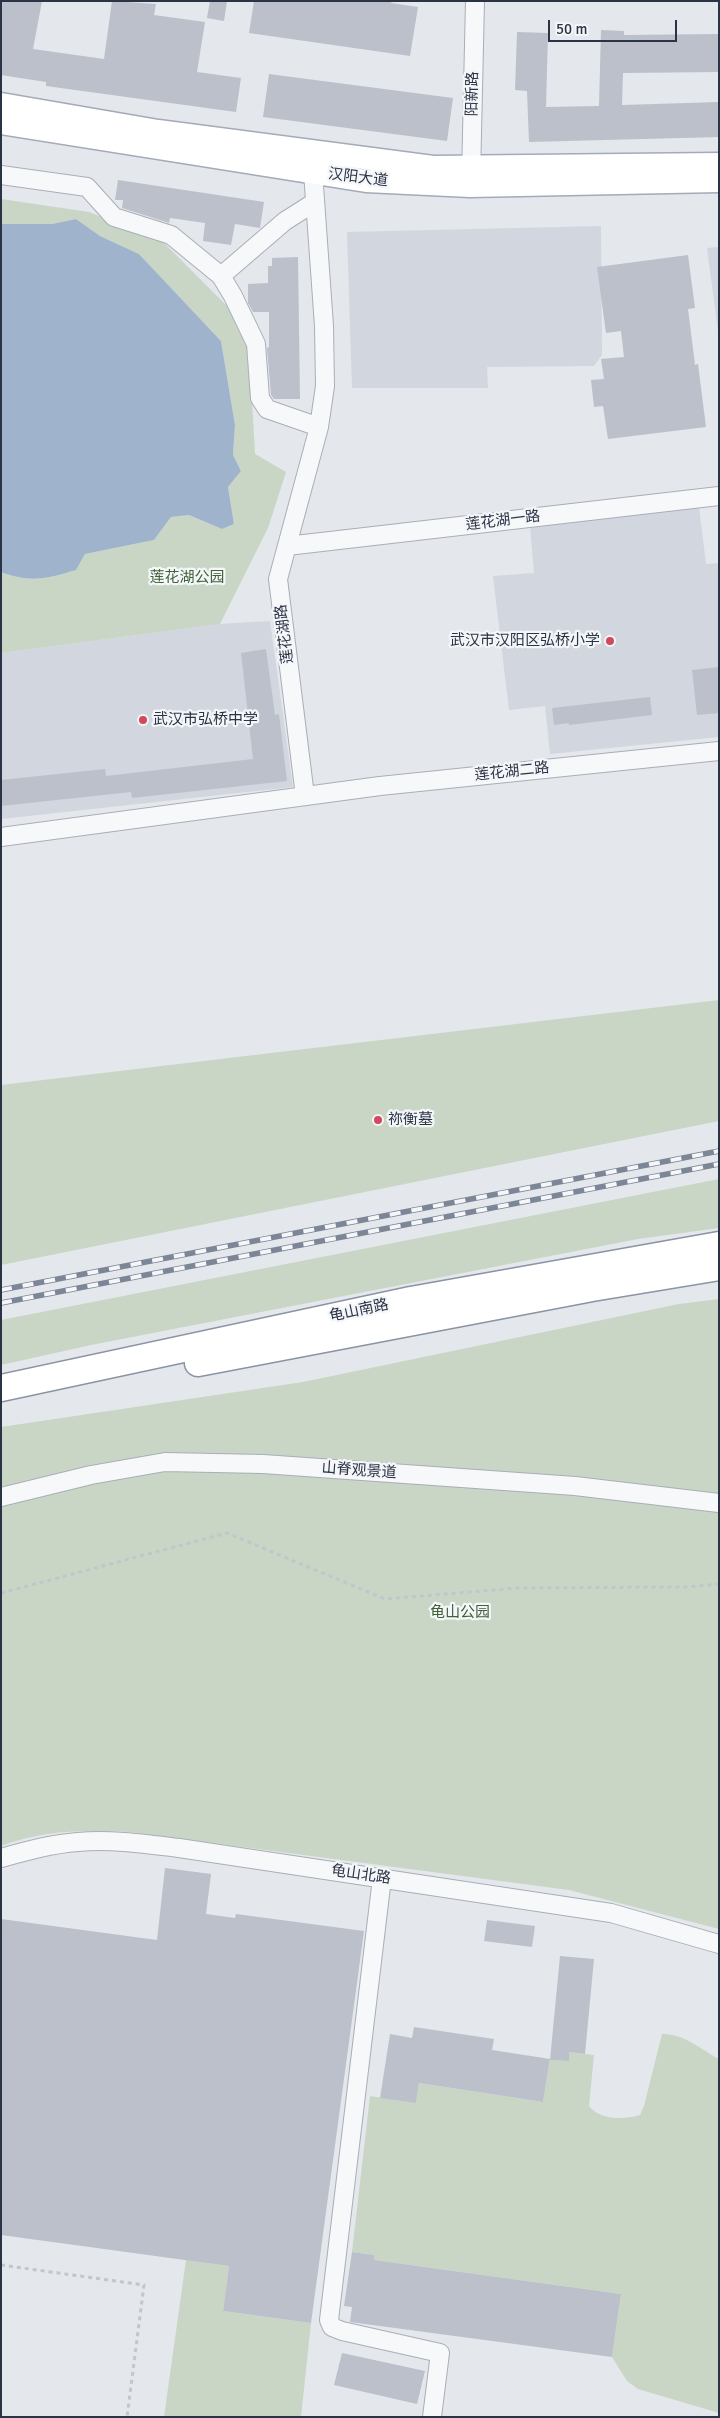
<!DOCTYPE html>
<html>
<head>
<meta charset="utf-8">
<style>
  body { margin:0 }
  #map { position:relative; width:720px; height:2418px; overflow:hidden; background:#e4e7ec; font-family:Signika,sans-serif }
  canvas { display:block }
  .frame { position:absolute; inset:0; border:2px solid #2b3445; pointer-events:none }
  .scale { position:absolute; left:548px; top:20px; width:129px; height:22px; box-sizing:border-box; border:2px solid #2b3445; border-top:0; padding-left:6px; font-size:15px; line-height:18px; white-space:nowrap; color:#2b3445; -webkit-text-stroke:4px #f4f6f9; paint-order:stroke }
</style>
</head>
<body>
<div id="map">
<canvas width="720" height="2418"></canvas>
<div class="frame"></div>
<div class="scale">50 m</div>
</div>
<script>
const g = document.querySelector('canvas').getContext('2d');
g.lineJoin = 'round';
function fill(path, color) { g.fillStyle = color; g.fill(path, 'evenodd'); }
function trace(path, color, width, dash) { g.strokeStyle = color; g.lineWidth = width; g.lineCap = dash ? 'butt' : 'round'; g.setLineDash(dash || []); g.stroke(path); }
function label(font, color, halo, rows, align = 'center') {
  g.font = font + ' Signika,"Noto Sans SC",sans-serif'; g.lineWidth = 4.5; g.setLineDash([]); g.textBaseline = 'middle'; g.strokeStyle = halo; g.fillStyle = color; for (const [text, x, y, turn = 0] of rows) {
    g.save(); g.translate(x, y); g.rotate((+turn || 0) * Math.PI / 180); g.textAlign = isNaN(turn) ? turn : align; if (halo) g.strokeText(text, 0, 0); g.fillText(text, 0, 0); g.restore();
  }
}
const built = new Path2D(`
  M601,226l1,129 -8,11 -107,1 1,21h-136l-5,-156z
  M719,247v92l-12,-91z
  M699,507l7,57 13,-1v174l-169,17 -5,-48 -36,4 -16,-134 41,-3 -4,-47z
  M270,621l23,166 -292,32v-166l219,-29z`);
const green = new Path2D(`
  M1,199l88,13 74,30 65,65 21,38 6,109 31,18 -18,56 -48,96 -219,29v-81c29,11 46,7 75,-2l9,-16 69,-14 17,-23 18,-2 33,14 12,-5 -6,-37 13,-16 -8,-16 2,-30 -14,-84 -82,-87 -39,-18 -24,-17 -24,5h-51z
  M719,1000v121l-718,144v-180z
  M719,1179v49l-81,11 -547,106 -90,20v-45z
  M719,1299v630l-150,-39 -440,-58c-47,-2 -83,-2 -128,14v-419l302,-45 376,-78z
  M662,2034c20,-1 39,15 57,25v354l-81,-24 -11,-8 -15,-24 9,-63 -247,-34v-5l-22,-3 18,-156 46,7 3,-20 124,19 7,-42 18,1 1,-9 25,3 -5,51c11,14 34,14 51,9l4,-9z
  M186,2260l43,6 -6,45 88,12 -10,94h-137z`);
const water = new Path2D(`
  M76,219l24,17 39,18 82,87 14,84 -2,30 8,16 -13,16 6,37 -12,5 -33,-14 -18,2 -17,23 -69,14 -9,16c-29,9 -46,13 -75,2v-348h51z`);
const building = new Path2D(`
  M1,1h41l-9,48 71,10 8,-58 44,3 -2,11 51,7 -8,50 44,6 -5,34 -190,-26v-4l-45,-7z
  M210,1h17l-3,20 -17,-3z
  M254,1h138l-1,2 27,4 -8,49 -161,-23z
  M601,30l23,1v4l95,-1v38l-96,1 -1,32 97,-3v35l-190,5 -2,-51 -12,-1 2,-58 31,1 -2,74 53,-1z
  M269,74l184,24 -6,43 -184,-24z
  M118,180l146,22 -4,26 -25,-4 -4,21 -28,-4 2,-18 -35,-5 -1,5 -47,-15 1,-8h-8z
  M688,255l7,53 -7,1 7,56 3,-1 8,63 -98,12 -5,-33 -9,1 -3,-27 13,-1 -3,-20 23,-2 -3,-26 -15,2 -9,-66z
  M298,257l2,142h-26l-3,-4 -4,-47 2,-1v-35h-16l-5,-9v-19l20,-1v-17h4v-8z
  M266,649l9,66 4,-1 8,67 -155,17 -1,-6 -130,14v-26l104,-11 1,7 147,-17 -12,-106z
  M719,667v46l-22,2 -5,-45z
  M650,697l2,18 -83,10v-2l-15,2 -2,-17z
  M165,1868l46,6 -5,40 29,4 1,-4 128,17 -53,392 -88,-12 6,-45 -228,-31v-316l156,21z
  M487,1920l48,6 -3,21 -48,-6z
  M560,1956l34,3 -9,95 -16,-2v9l-19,-1z
  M414,2027l80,12 -2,11 58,9 -7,43 -124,-19 -3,20 -36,-5 10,-64 22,4z
  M352,2252l22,3v5l247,34 -9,63 -262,-35 2,-15 -8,-1z
  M342,2353l83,18 -8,33 -83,-19z`);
const path = new Path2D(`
  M1,1593l226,-60 158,66 133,-11 169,-1 32,-3
  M1,2265l143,20 -17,132`);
const minor = new Path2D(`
  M1,175l86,12 27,30 57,18 50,41 64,-55 30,-19
  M471,178l4,-177
  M221,276l12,20 23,48 4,54 7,11 52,18
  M287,546l432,-50
  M305,796l-27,-217 41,-152 6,-41 -1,-60 -11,-154
  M1,837l379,-51 339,-35
  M1,1497l90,-22 74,-13 98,2 312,22 144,17
  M1,1858c25,-7 50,-14 77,-16 33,-3 68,2 101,6l432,65 108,31
  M382,1878l-53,442 3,7 10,4 98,22 -8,64`);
const major = new Path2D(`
  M1,104l157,27 275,36 286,-3
  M1,123l365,58 104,5 249,-5`);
const highway = new Path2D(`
  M198,1363l394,-75 127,-21
  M1,1388l410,-88 308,-55`);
const rail = new Path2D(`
  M1,1290l718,-139
  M1,1303l718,-139`);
const markers = [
  [610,641,5,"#d1495b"],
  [143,720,5,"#d1495b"],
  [378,1120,5,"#d1495b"]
];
const streetNames = [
  ["阳新路",473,94,-89],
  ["汉阳大道",358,178,7],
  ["莲花湖一路",503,521,-7],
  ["莲花湖路",285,634,-97],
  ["莲花湖二路",512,772,-6],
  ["龟山南路",359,1311,-12],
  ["山脊观景道",359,1471,4],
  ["龟山北路",361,1875,8]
];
const parkNames = [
  ["莲花湖公园",187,578],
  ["龟山公园",460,1613]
];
const poiNames = [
  ["武汉市汉阳区弘桥小学",600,641,"right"],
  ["武汉市弘桥中学",153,720],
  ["祢衡墓",388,1120]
];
fill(built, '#d2d6de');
fill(green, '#c9d6c5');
fill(water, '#9fb4cc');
fill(building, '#bbc0ca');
trace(minor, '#a9aeb7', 20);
trace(major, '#a3abb8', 25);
trace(highway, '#8b94a3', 29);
trace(path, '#c2c5cb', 3, [4, 4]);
trace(minor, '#f7f8fa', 18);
trace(major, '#fff', 22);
trace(highway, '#fff', 26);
trace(rail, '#7d8696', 5.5);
trace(rail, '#f4f6f9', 4, [11]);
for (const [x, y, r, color] of markers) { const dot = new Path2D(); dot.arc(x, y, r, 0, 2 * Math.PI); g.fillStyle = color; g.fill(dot); trace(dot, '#f4f6f9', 2); }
label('15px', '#2b3445', '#f4f6f9', streetNames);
label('15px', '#3f6138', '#f4f6f9', parkNames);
label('15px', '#2b3445', '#f4f6f9', poiNames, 'left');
</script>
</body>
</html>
